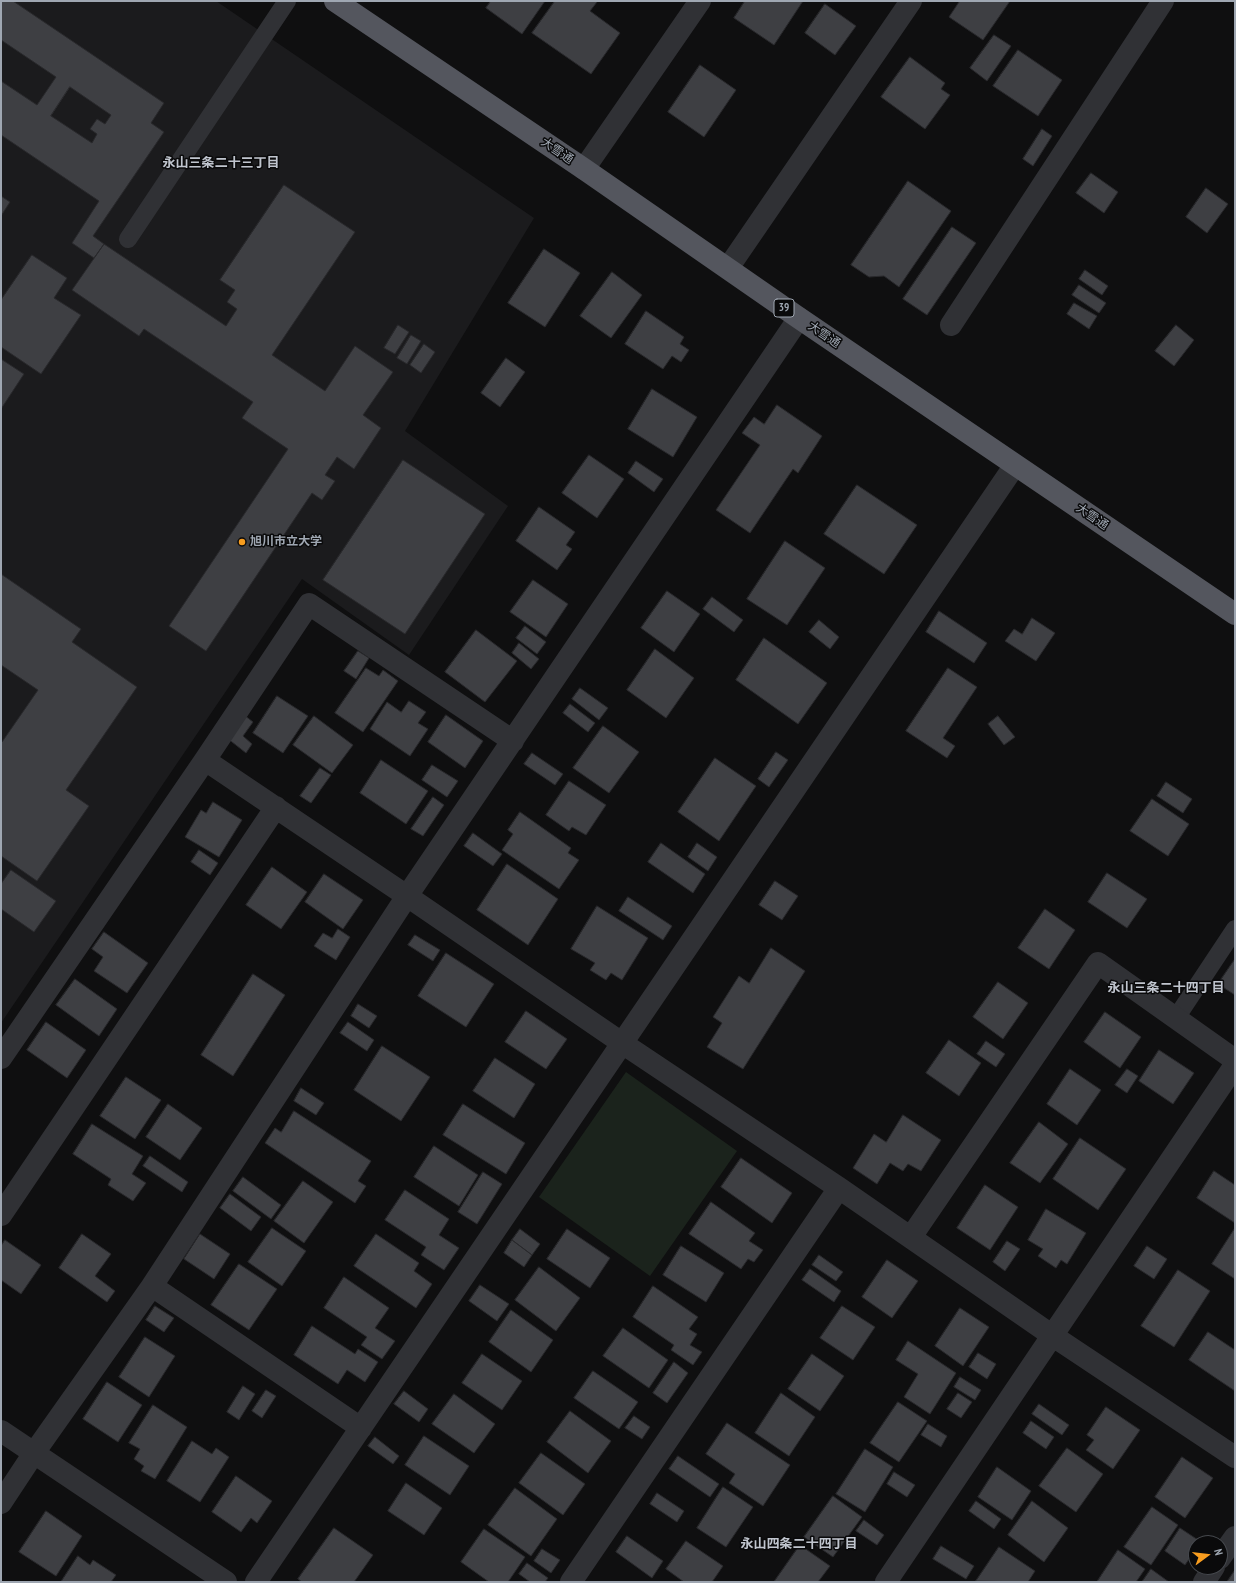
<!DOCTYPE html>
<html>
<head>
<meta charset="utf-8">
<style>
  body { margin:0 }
  #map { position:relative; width:1236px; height:1583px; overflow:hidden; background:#0f0f10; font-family:"PT Sans Narrow",sans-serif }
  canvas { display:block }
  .frame { position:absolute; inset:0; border:2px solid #9fa7b2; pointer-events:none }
  .north { position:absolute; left:1188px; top:1535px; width:40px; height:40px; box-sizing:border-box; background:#0a0a0b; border:1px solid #46494e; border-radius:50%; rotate:75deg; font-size:11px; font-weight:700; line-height:16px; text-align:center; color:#9fa7b2 }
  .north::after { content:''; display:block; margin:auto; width:14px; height:18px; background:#f89d1f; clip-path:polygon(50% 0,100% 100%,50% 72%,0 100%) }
</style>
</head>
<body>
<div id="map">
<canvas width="1236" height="1583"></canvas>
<div class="frame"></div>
<div class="north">N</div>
</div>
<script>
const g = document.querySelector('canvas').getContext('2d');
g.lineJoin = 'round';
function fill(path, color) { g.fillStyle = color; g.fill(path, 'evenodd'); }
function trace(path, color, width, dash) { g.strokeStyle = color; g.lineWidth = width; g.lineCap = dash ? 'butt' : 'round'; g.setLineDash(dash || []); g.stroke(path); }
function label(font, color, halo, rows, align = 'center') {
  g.font = font + ' "PT Sans Narrow","Noto Sans JP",sans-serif'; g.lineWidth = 3; g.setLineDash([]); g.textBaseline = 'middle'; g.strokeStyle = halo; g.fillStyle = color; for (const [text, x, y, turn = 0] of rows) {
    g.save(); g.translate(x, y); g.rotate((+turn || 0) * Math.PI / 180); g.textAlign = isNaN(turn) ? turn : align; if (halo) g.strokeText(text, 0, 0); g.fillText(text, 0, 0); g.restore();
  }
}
const built = new Path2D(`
  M1,1h215l318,217 -129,213 103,75 -99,149 -107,-76 -301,444z`);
const green = new Path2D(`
  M626,1072l111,79 -87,125 -111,-79z`);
const building = new Path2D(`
  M1,1h12l151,102 -13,20 13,9 -71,104 11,8 -10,14 -22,-15 27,-42 -98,-66v-54l36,24 19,-28 -55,-37zM70,87l41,28 -6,9 -8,-5 -7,10 7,5 -5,9 -41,-27z
  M491,1h54l-23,33 -36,-26z
  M555,1h41l1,1 -7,9 30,22 -29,41 -59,-41z
  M745,1h58l-29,44 -40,-27z
  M958,1h52l-27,39 -34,-23 10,-15z
  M825,4l31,22 -21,29 -30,-22z
  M994,35l17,11 -24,35 -17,-13z
  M1018,50l44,30 -24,36 -45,-30z
  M910,57l35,26 -4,6 9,6 -25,34 -44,-32z
  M700,65l36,25 -32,47 -36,-25z
  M1042,129l10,7 -19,30 -10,-7z
  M1091,173l27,19 -14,21 -28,-20z
  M908,181l43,30 -52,76 -15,-11 -15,1 -18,-12z
  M284,185l71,47 -83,123 53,36 30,-45 38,26 -30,43 18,13 -27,41 -17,-12 -12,18 10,6 -13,19 -10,-7 -106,158 -37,-25 119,-177 -46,-31 11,-16 -109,-73 -5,7 -67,-46 32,-46 122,82 11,-17 -10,-7 8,-12 -15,-10z
  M1206,188l22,16 -21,29 -21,-16z
  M1,196l9,6 -9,14z
  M952,227l24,16 -49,72 -24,-16z
  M544,249l36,24 -35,54 -37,-24z
  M32,255l35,23 -13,20 27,17 -40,59 -40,-27v-47z
  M1085,270l23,16 -6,9 -23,-16z
  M612,272l30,23 -31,43 -31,-22z
  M1079,285l27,18 -7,10 -27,-18z
  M1074,303l23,13 -8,13 -22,-15z
  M646,311l38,26 -4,7 9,6 -8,12 -9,-6 -9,13 -38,-25z
  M398,325l11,7 -14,22 -11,-6z
  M1176,325l18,15 -20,26 -19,-15z
  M411,335l10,6 -14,23 -10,-6z
  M424,344l11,8 -14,21 -11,-8z
  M506,358l19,14 -25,35 -19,-14z
  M1,359l23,15 -23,35z
  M652,389l45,28 -24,40 -45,-28z
  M777,405l45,31 -24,37 -5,-4 -43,64 -34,-23 44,-65 -18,-12 12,-16 10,7z
  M589,455l35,24 -27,39 -35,-25z
  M403,460l82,54 -80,120 -82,-54z
  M636,461l27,18 -9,13 -26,-19z
  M857,485l60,40 -33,49 -60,-40z
  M539,507l36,25 -9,13 6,4 -15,21 -41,-29z
  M785,541l40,27 -38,57 -40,-26z
  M1,574l80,55 -9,13 65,45 -71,103 23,16 -52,75 -36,-25v-114h1l36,-52 -37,-25z
  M533,580l35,24 -22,33 -36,-25z
  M667,591l33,23 -26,38 -33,-24z
  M712,597l31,23 -9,12 -31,-23z
  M939,611l48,32 -13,20 -48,-31z
  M1032,618l23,15 -19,28 -31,-20 9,-12 8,5z
  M819,620l20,17 -9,12 -21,-17z
  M525,626l21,16 -9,12 -21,-16z
  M476,630l41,31 -32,41 -40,-30z
  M764,638l63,45 -29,41 -62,-44z
  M519,643l20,16 -8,10 -19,-16z
  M655,649l39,29 -28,40 -39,-28z
  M358,651l11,7 -13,21 -12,-8z
  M366,668l13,8 4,-6 15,11 -35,51 -28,-19z
  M948,668l29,19 -34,51 12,8 -8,12 -41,-27z
  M580,688l28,20 -9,12 -27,-21z
  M277,696l31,20 -25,37 -30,-20z
  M409,701l17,11 -8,11 10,6 -18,27 -40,-27 17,-27 14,10z
  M570,704l25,19 -7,9 -25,-19z
  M244,715l9,7 -10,14 9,8 -6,9 -19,-15z
  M446,715l37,26 -18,27 -37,-26z
  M314,716l39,29 -21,28 -39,-28z
  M998,716l17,21 -11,8 -16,-21z
  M603,726l36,26 -30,41 -36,-25z
  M776,752l12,8 -19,27 -11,-8z
  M532,753l31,21 -8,11 -31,-21z
  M715,758l41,28 -37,55 -41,-29z
  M381,760l47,31 -22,33 -46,-31z
  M432,765l26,16 -11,16 -25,-17z
  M320,768l11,7 -20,28 -11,-7z
  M569,781l37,24 -20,30 -14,-8 -3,4 -23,-16z
  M1166,782l26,17 -9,14 -26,-17z
  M433,797l11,8 -21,31 -12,-7z
  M1152,799l37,25 -21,32 -38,-25z
  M213,802l29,18 -23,37 -34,-20 16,-27 5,3z
  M520,812l51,36 -3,5 11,7 -20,29 -57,-39 11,-16 -5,-4z
  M473,833l29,21 -9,12 -29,-20z
  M661,843l44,31 -12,19 -45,-31z
  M697,843l20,14 -9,14 -20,-14z
  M199,850l19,13 -8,12 -19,-13z
  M507,864l51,35 -30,46 -51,-35z
  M272,867l35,25 -26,37 -35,-24z
  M11,870l45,31 -22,31 -33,-23v-25z
  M1107,873l40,26 -20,29 -39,-26z
  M324,874l39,26 -20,29 -38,-27z
  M775,881l23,15 -16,24 -23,-15z
  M628,897l44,29 -9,14 -44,-29z
  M597,906l51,32 -26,42 -11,-7 -5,7 -16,-10 5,-7 -24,-14z
  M1045,909l30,21 -26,39 -31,-21z
  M338,929l12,8 -14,23 -22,-14 9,-13 9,5z
  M104,932l44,31 -21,30 -33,-22 9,-14 -11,-8z
  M415,935l25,15 -7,11 -25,-16z
  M771,948l34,23 -62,98 -36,-22 15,-24 -9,-6 26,-41 10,7z
  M446,953l48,31 -28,43 -48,-31z
  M1235,959v36l-17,-11z
  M253,974l32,21 -52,81 -32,-21z
  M75,979l42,30 -18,27 -43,-31z
  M998,982l30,21 -25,36 -30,-22z
  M358,1004l19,12 -8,12 -18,-12z
  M526,1011l41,28 -21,30 -41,-27z
  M1105,1012l36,25 -21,31 -36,-26z
  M46,1022l40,28 -19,28 -40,-28z
  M348,1022l26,18 -7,11 -27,-18z
  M949,1040l32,23 -22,33 -33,-23z
  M986,1041l19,13 -9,13 -19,-13z
  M382,1046l48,31 -29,44 -47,-31z
  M1159,1050l35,23 -21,31 -34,-23z
  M495,1058l40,26 -21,34 -41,-27z
  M1070,1069l31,21 -24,35 -30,-21z
  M1127,1069l11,7 -11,17 -12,-8z
  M126,1077l35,23 -26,39 -35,-23z
  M301,1088l23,15 -8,12 -22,-14z
  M168,1104l34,24 -22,32 -34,-23z
  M463,1104l62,39 -19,31 -63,-39z
  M294,1111l77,50 -13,20 8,5 -11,17 -90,-60 10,-15 6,4z
  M903,1115l38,25 -20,31 -13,-7 -5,7 -13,-8 -13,21 -24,-16 21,-34 12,8z
  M1039,1122l29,22 -28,39 -30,-20z
  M92,1124l51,32 -11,18 14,9 -13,18 -25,-16 3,-6 -38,-25z
  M1080,1138l46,31 -28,41 -45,-31z
  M434,1146l44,29 -19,31 -45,-29z
  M150,1156l38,26 -6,10 -39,-26z
  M741,1158l51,35 -20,30 -51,-36z
  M1214,1171l21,14v38l-38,-25z
  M483,1172l19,12 -25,40 -19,-12z
  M243,1177l38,28 -10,14 -38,-28z
  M303,1181l30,21 -29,41 -30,-22z
  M985,1185l33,22 -28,43 -33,-22z
  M405,1190l44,29 -10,16 20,13 -15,22 -23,-15 5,-8 -41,-27z
  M230,1194l31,23 -10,14 -31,-23z
  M711,1202l44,31 -6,8 14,9 -9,12 -6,-3 -7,10 -52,-35z
  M1046,1209l40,24 -19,31 -6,-4 -5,8 -18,-12 5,-7 -15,-9z
  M272,1228l34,23 -24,35 -34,-24z
  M1235,1228v51l-23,-15z
  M520,1229l20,15 -8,11 -20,-15z
  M567,1229l43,29 -20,30 -43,-29z
  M82,1234l29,20 -16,22 20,15 -8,11 -48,-34z
  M200,1234l30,20 -16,25 -30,-20z
  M376,1234l43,29 -5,8 18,13 -16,24 -62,-42z
  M5,1240l36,25 -20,29 -20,-14v-34z
  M512,1240l20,15 -8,12 -20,-14z
  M1007,1241l13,8 -15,22 -12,-9z
  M681,1246l43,27 -18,29 -43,-27z
  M1147,1246l20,13 -13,20 -20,-13z
  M819,1255l24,17 -7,9 -24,-16z
  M887,1260l31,21 -26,37 -30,-21z
  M239,1264l38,25 -28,41 -38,-25z
  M539,1267l41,31 -24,33 -41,-31z
  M810,1269l31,22 -7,11 -32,-22z
  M1178,1270l32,21 -36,56 -33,-21z
  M344,1277l45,31 -14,20 20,13 -13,18 -21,-14 6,-8 -43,-29z
  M480,1285l29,19 -12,17 -28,-20z
  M653,1286l45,31 -9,12 8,5 -7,11 12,7 -9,13 -22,-15 3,-5 -41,-28z
  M155,1306l19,12 -10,14 -18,-12z
  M842,1306l33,21 -22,33 -33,-22z
  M960,1308l29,19 -26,39 -28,-20z
  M511,1310l42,30 -22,32 -42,-30z
  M312,1326l43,28 3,-5 20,13 -13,20 -18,-12 -9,14 -44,-29z
  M623,1328l45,32 -19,28 -46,-32z
  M1208,1332l27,18v41l-46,-31z
  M145,1337l30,19 -26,41 -30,-20z
  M908,1341l48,32 -26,41 -26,-17 14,-23 -22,-14z
  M978,1353l18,11 -9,15 -18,-12z
  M482,1354l40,27 -20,29 -40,-27z
  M812,1354l32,22 -24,35 -32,-22z
  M674,1362l14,11 -21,30 -14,-10z
  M593,1371l45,31 -19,27 -45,-31z
  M960,1377l21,13 -6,10 -21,-13z
  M107,1382l35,23 -24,37 -35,-23z
  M243,1386l12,8 -16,26 -12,-8z
  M266,1390l10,6 -14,22 -10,-7z
  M404,1391l24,18 -9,13 -25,-18z
  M781,1393l34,24 -26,39 -34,-23z
  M958,1393l14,9 -11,16 -14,-9z
  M454,1394l41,30 -21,29 -42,-29z
  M898,1402l29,19 -28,41 -29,-19z
  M1039,1404l30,21 -7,10 -30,-21z
  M153,1405l34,22 -32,52 -14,-8 3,-5 -10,-7 6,-10 -11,-6z
  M1106,1407l34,23 -27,39 -27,-19 8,-10 -7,-5z
  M570,1411l41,30 -23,32 -41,-31z
  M634,1416l16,11 -8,12 -17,-11z
  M1031,1421l23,16 -8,12 -23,-16z
  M727,1423l63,42 -27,41 -34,-23 6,-9 -29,-20z
  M928,1424l19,12 -6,11 -20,-12z
  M424,1436l45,30 -19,29 -45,-30z
  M375,1437l24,19 -6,8 -25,-18z
  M192,1441l20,13 4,-6 13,9 -29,45 -33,-21z
  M1067,1448l36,26 -27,38 -37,-26z
  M865,1449l28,18 -28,45 -29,-18z
  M541,1453l44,31 -22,31 -44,-32z
  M678,1456l41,28 -9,13 -41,-28z
  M1182,1457l31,21 -28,40 -30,-21z
  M997,1467l34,24 -19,29 -34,-23z
  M894,1472l21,13 -8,12 -20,-13z
  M236,1476l36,25 -15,22 -6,-5 -10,14 -29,-20z
  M406,1483l36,25 -18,27 -36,-24z
  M723,1487l30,20 -27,40 -29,-19z
  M515,1488l42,31 -26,37 -43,-31z
  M657,1493l27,18 -7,11 -27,-18z
  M833,1496l29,21 -29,40 -29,-20z
  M976,1501l25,18 -7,10 -25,-18z
  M1032,1501l36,27 -24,34 -36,-27z
  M1152,1507l26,18 -27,40 -27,-18z
  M46,1511l36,25 -26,40 -37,-24z
  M864,1520l20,15 -7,10 -21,-14z
  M334,1528l39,27 -19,27h-52l-4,-3z
  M1180,1528l21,14 -5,1v6l-11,16 -20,-14z
  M484,1529l41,28 -17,25h-19l-28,-20z
  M627,1536l36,25 -11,17 -36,-26z
  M686,1541l37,25 -11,16h-28l-18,-13z
  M800,1545l30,21 -12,16h-44z
  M941,1546l33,20 -8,13 -33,-20z
  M999,1547l36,24 -7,11 -52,-1z
  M542,1549l18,11 -9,13 -17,-12z
  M1118,1550l27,19 -9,13h-39z
  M78,1556l12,9 3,-5 23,15 -5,7h-50z
  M527,1563l21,15 -3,4h-15l-11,-8z
  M1151,1569l18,13h-27z
  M1235,1570v12h-8z`);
const service = new Path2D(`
  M128,239l159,-238
  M1176,1018l59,-89`);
const minor = new Path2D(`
  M584,169l116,-168
  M728,268l183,-267
  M951,325l212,-324
  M205,760l202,136 215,147 217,145 214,148 182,121
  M1,1058l204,-298 104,-156 204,137
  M1,1215l275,-408
  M911,1237l187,-274 137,97
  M152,1286l209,142
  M1,1431l225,151
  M1,1503l33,-50 118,-167 255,-390 392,-578
  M1220,1558l15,-21
  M256,1582l759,-1117
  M571,1582l268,-394
  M886,1582l349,-517
  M1204,1582l10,-15`);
const trunk = new Path2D(`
  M335,1l249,168 215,149 436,296`);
const markers = [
  [242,542,4,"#f89d1f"]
];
const shields = [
  [784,308,20]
];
const shieldNames = [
  ["39",784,308]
];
const streetNames = [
  ["大雪通",557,151,34],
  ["大雪通",824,335,34],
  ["大雪通",1092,517,34]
];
const poiNames = [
  ["旭川市立大学",250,542]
];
const neighbourhoodNames = [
  ["永山三条二十三丁目",221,163],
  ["永山三条二十四丁目",1166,988],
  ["永山四条二十四丁目",799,1544]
];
fill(built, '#1b1b1d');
fill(green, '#1b231c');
fill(building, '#3e3f43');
trace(building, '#29292c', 1);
trace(service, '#303135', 18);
trace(minor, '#303135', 22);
trace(trunk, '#54565e', 22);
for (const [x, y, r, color] of markers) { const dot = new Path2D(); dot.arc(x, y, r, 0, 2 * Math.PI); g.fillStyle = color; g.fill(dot); trace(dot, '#0a0a0b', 1.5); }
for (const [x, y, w] of shields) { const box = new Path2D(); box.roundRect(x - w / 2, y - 9, w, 18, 3); g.fillStyle = '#0a0a0b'; g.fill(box); trace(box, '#9fa7b2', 1); }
label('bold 11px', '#9fa7b2', null, shieldNames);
label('12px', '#9fa7b2', '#0a0a0b', streetNames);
label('bold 12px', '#9fa7b2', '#0a0a0b', poiNames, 'left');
label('bold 13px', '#c0c5ce', '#0a0a0b', neighbourhoodNames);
</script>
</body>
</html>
